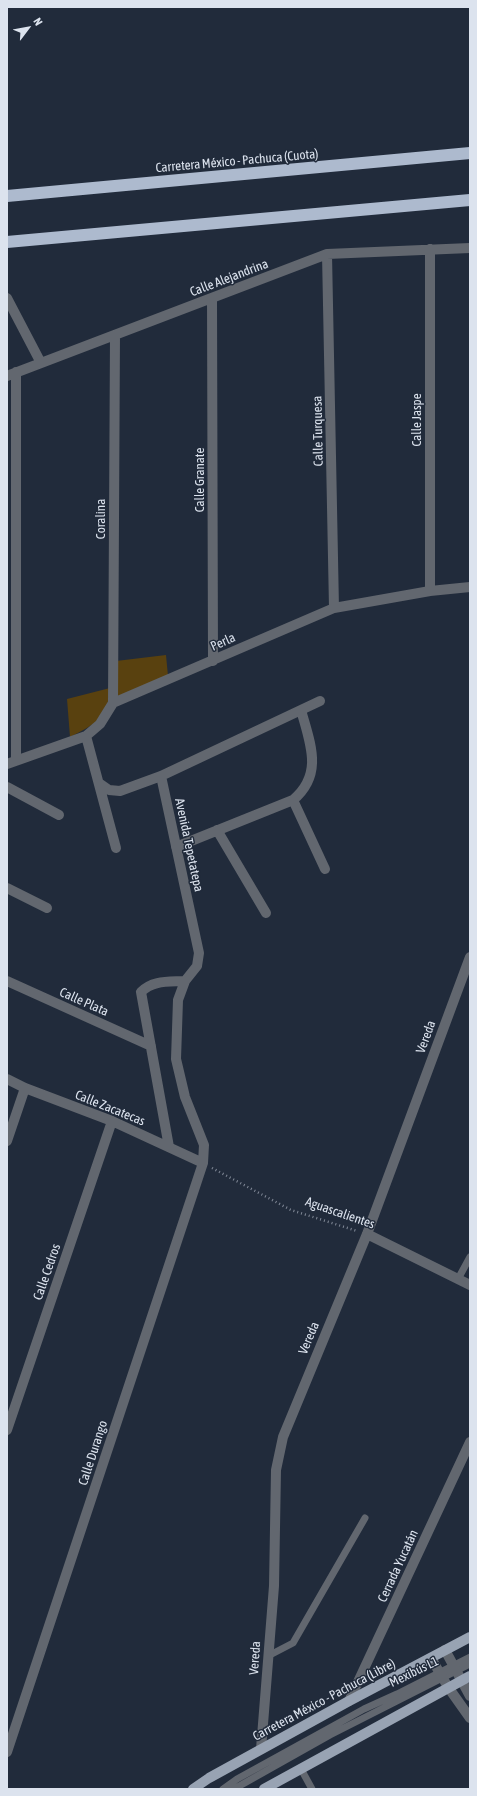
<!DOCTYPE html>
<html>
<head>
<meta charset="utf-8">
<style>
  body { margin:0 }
  #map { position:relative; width:477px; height:1796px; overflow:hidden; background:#212b3b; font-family:"Asap Condensed",sans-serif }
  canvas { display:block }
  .frame { position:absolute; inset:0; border:8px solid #dce3ee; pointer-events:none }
  .north { position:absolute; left:8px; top:8px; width:40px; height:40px; -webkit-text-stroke:3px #212b3b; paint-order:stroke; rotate:58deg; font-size:11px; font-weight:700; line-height:16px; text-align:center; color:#dce3ee }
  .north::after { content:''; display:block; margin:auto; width:14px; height:18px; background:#dce3ee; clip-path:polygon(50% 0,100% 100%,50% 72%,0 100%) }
</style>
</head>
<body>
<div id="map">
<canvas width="477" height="1796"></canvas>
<div class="frame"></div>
<div class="north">N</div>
</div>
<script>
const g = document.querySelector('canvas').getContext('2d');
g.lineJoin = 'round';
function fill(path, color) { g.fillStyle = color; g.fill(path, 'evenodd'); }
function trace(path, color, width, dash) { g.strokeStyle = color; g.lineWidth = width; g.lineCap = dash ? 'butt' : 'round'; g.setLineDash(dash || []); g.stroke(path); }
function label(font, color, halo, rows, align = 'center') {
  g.font = font + ' "Asap Condensed",sans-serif'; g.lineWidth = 3; g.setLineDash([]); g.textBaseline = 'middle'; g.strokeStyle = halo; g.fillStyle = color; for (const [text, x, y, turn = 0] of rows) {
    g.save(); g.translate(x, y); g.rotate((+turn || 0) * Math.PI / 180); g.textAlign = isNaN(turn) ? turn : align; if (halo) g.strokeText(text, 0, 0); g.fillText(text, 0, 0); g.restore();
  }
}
const green = new Path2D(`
  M166,655l2,21 -52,23v-38z
  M110,688c-2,31 -15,36 -40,49l-3,-38z`);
const path = new Path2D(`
  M212,1168l79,42 66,21`);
const service = new Path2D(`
  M458,1279l12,-22
  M268,1656l25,-13 72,-125
  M301,1769l11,20
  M223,1789l14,-10 127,-70 33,-15 73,-37
  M234,1789l96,-54 140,-71`);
const minor = new Path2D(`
  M430,249v342
  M327,254l7,354
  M7,298l34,65
  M212,298l1,363
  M7,376l320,-122 143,-6
  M113,703l2,-368
  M86,736l30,112
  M16,761v-389
  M7,764l79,-28 14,-12 13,-21 221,-95 96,-17 40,-4
  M99,783l10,7 11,1 41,-15 159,-75
  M7,787l52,28
  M293,800l32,69
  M217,830l49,83
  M176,847l117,-47c31,-26 17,-57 8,-90
  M7,888l40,20
  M7,981l144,65
  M7,1079l18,9 87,33 91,42
  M7,1141l18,-53
  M169,1147l-28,-155c12,-12 27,-10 44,-11
  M367,1234l103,51
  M7,1430l105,-309
  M445,1650l25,46
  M431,1658l17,29 22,31
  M349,1701l121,-259
  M261,1749l13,-163 2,-116 7,-33 84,-203 103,-277
  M7,1752l196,-589 1,-18 -19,-48 -9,-38 2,-59 7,-19 12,-15 2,-13 -38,-177`);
const primary = new Path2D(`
  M193,1789l16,-11 140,-77 121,-64
  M264,1789l206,-113`);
const motorway = new Path2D(`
  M7,196l463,-43
  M7,242l463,-42`);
const streetNames = [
  ["Carretera México - Pachuca (Cuota)",237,161,-5],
  ["Calle Alejandrina",229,278,-21],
  ["Calle Jaspe",417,420,-90],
  ["Calle Turquesa",318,431,-91],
  ["Calle Granate",200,480,-90],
  ["Coralina",101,519,-90],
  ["Perla",223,642,-24],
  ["Avenida Tepetatepa",189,845,78],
  ["Calle Plata",84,1002,24],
  ["Vereda",426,1037,-70],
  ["Calle Zacatecas",110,1108,22],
  ["Aguascalientes",340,1213,19],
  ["Calle Cedros",47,1272,-71],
  ["Vereda",309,1338,-67],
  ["Calle Durango",93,1453,-72],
  ["Cerrada Yucatán",398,1566,-65],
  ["Vereda",255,1658,-86],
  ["Mexibús L1",414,1672,-26],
  ["Carretera México - Pachuca (Libre)",324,1700,-28]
];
fill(green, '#59410f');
trace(path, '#828a98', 2.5, [1, 3]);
trace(service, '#62676f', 7);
trace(minor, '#62676f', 10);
trace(primary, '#98a3b3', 10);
trace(motorway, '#adbace', 12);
label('13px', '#dce3ee', '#212b3b', streetNames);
</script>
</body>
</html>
